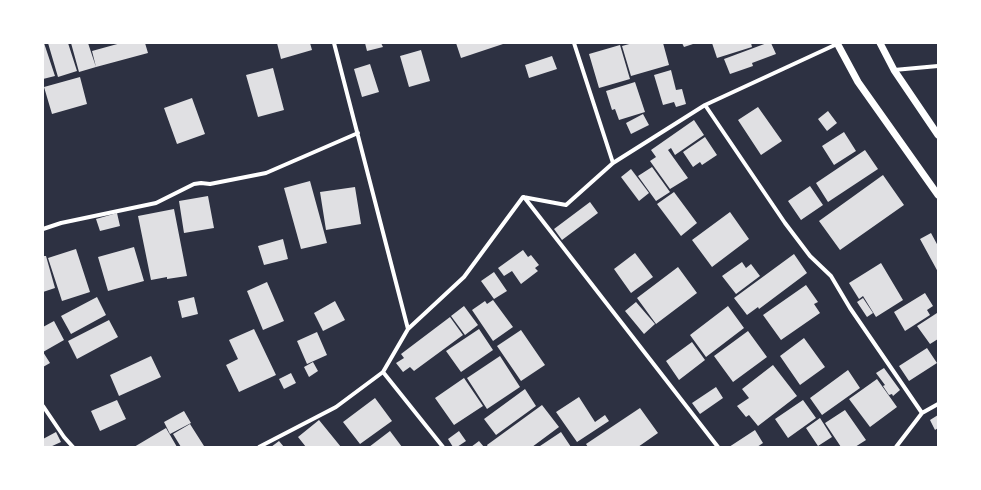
<!DOCTYPE html>
<html>
<head>
<meta charset="utf-8">
<style>
  body { margin:0 }
  #map { position:relative; width:981px; height:490px; overflow:hidden; background:#2d3142; font-family:Signika,sans-serif }
  canvas { display:block }
  .frame { position:absolute; inset:0; border:44px solid #fff; pointer-events:none }
</style>
</head>
<body>
<div id="map">
<canvas width="981" height="490"></canvas>
<div class="frame"></div>
</div>
<script>
const ctx = document.querySelector('canvas').getContext('2d');
ctx.lineJoin = 'round';
function fillPath(path, color) { ctx.fillStyle = color; ctx.fill(path, 'evenodd'); }
function strokePath(path, color, width, dash) { ctx.strokeStyle = color; ctx.lineWidth = width; ctx.lineCap = dash ? 'butt' : 'round'; ctx.setLineDash(dash || []); ctx.stroke(path); }
fillPath(new Path2D(`
  M43,43H44L55,76L43,79Z
  M48,43H68L77,71L58,77Z
  M71,43H88L96,67L79,72Z
  M121,43H145L148,53L96,67L92,51Z
  M277,43H310L312,50L281,59Z
  M365,43H381L383,47L367,51Z
  M456,43H506L461,58Z
  M633,43H663L669,65L631,76L622,46Z
  M682,43H696L684,47Z
  M712,43H751L752,47L717,58Z
  M767,43H771L776,54L752,63L753,66L730,74L724,59Z
  M620,45L630,79L599,88L589,54Z
  M421,50L430,81L409,87L400,56Z
  M552,56L557,69L529,78L525,65Z
  M370,64L379,92L362,97L354,69Z
  M273,68L284,110L258,117L246,75Z
  M671,70L676,90L682,89L686,104L676,107L674,102L663,105L654,75Z
  M80,77L87,104L52,114L44,87Z
  M635,82L645,112L619,120L615,109L612,110L606,91Z
  M192,98L205,134L177,144L164,108Z
  M758,107L782,141L761,155L738,120Z
  M828,111L837,123L827,131L818,119Z
  M643,114L649,125L631,134L626,123Z
  M694,120L704,135L675,155L671,148L668,150L688,178L670,189L650,161L656,157L651,150Z
  M844,132L856,151L834,165L822,146Z
  M705,137L717,155L702,165L700,162L693,167L683,152Z
  M865,150L878,169L828,202L816,183Z
  M652,167L670,192L656,201L638,176Z
  M631,169L649,193L639,201L621,177Z
  M883,175L904,205L840,250L819,221Z
  M310,181L327,243L301,249L284,188Z
  M810,186L823,205L801,220L788,201Z
  M355,187L361,224L326,230L320,192Z
  M674,192L697,223L681,236L657,204Z
  M208,196L214,228L184,233L179,201Z
  M590,202L598,213L562,240L554,229Z
  M174,209L187,276L167,279V277L151,280L138,216Z
  M730,212L749,239L712,267L692,240Z
  M117,213L120,226L100,231L96,219Z
  M931,233L938,246V272L920,239Z
  M283,239L288,259L264,265L258,246Z
  M134,247L144,281L108,291L98,257Z
  M76,249L90,292L62,301L48,258Z
  M523,250L528,257L531,255L539,265L535,268L538,271L521,284L512,271L504,276L498,268Z
  M635,253L653,277L631,293L614,269Z
  M794,254L807,273L759,309L758,307L747,315L734,298Z
  M43,256H46L55,288L43,292Z
  M742,262L746,268L751,264L760,276L736,294L722,276Z
  M881,263L903,300L876,317L863,296L859,299L849,283Z
  M678,267L697,293L656,324L637,298Z
  M494,272L507,291L494,299L481,281Z
  M267,282L284,321L263,330L247,291Z
  M806,285L818,302L814,304L820,313L781,340L763,315Z
  M925,293L933,306L927,310L930,315L905,331L894,312Z
  M97,297L106,315L71,334L61,316Z
  M194,297L198,314L182,318L178,301Z
  M863,298L873,313L867,317L857,302Z
  M493,300L513,327L493,341L472,310L485,301L487,304Z
  M335,301L345,320L323,331L314,313Z
  M636,302L655,324L644,334L625,311Z
  M464,306L478,325L465,335L451,316Z
  M728,306L744,328L706,357L690,335Z
  M937,313L938,315V339L930,344L917,326Z
  M450,317L463,335L414,371L410,367L403,372L396,363L404,358L401,354Z
  M109,320L118,337L77,359L68,341Z
  M54,321L64,340L43,352L50,363L43,367V327Z
  M254,329L276,375L239,392L226,365L238,359L229,340Z
  M479,329L493,350L461,372L446,351Z
  M521,330L545,365L521,381L497,346Z
  M748,331L767,357L733,382L714,356Z
  M317,332L327,355L307,364L297,341Z
  M804,338L825,367L800,385L780,356Z
  M692,342L705,360L679,380L666,361Z
  M927,348L937,363L909,381L899,366Z
  M151,356L161,377L119,396L110,375Z
  M500,356L520,387L487,409L467,378Z
  M313,362L318,371L309,377L304,367Z
  M773,365L797,396L758,426L749,415L746,417L737,406L749,398L742,389Z
  M884,368L900,390L893,396L892,394L889,395L883,386L885,385L876,373Z
  M848,370L860,388L822,415L810,398Z
  M291,373L296,383L284,389L279,379Z
  M464,378L483,406L454,425L435,398Z
  M877,379L897,407L870,427L849,399Z
  M716,387L723,398L700,414L692,403Z
  M525,389L536,406L496,435L484,419Z
  M579,397L595,422L605,415L609,421L577,442L556,412Z
  M375,398L392,421L360,444L343,422Z
  M117,400L126,419L100,431L91,411Z
  M803,400L816,418L788,438L775,419Z
  M542,405L559,427L532,447H488L487,445Z
  M640,408L658,433L638,447H588L586,444Z
  M845,410L866,440L855,447H841L825,423Z
  M184,411L191,423L170,434L164,422Z
  M938,415V428L935,430L930,420Z
  M820,418L832,437L818,446L806,428Z
  M319,420L341,447H306L298,437Z
  M190,424L204,446L202,447H181L173,434Z
  M166,428L177,447H134Z
  M755,430L763,443L757,447H729Z
  M390,431L402,447H369Z
  M459,431L466,441L457,447H453L448,439Z
  M56,432L61,442L50,447H43V439Z
  M561,432L571,447H541L540,446Z
  M279,441L284,447H271Z
  M479,441L484,447H471Z`), '#e0e0e3');
strokePath(new Path2D(`
  M334,43L408,329
  M574,43L613,163
  M894,70L938,66
  M705,105L785,223L810,256L831,276L850,308L922,413
  M524,197L718,447
  M43,229L61,223L156,203L194,184L201,183L210,184L266,173L358,133
  M383,372L443,447
  M43,406L64,437L73,447
  M259,447L336,407L383,372L408,329L464,277L523,197L566,205L613,163L705,105L837,44
  M896,447L922,413L938,404`), '#fff', 4);
strokePath(new Path2D(`
  M837,43L858,82L938,195
  M880,43L894,70L938,135`), '#fff', 7);
</script>
</body>
</html>
